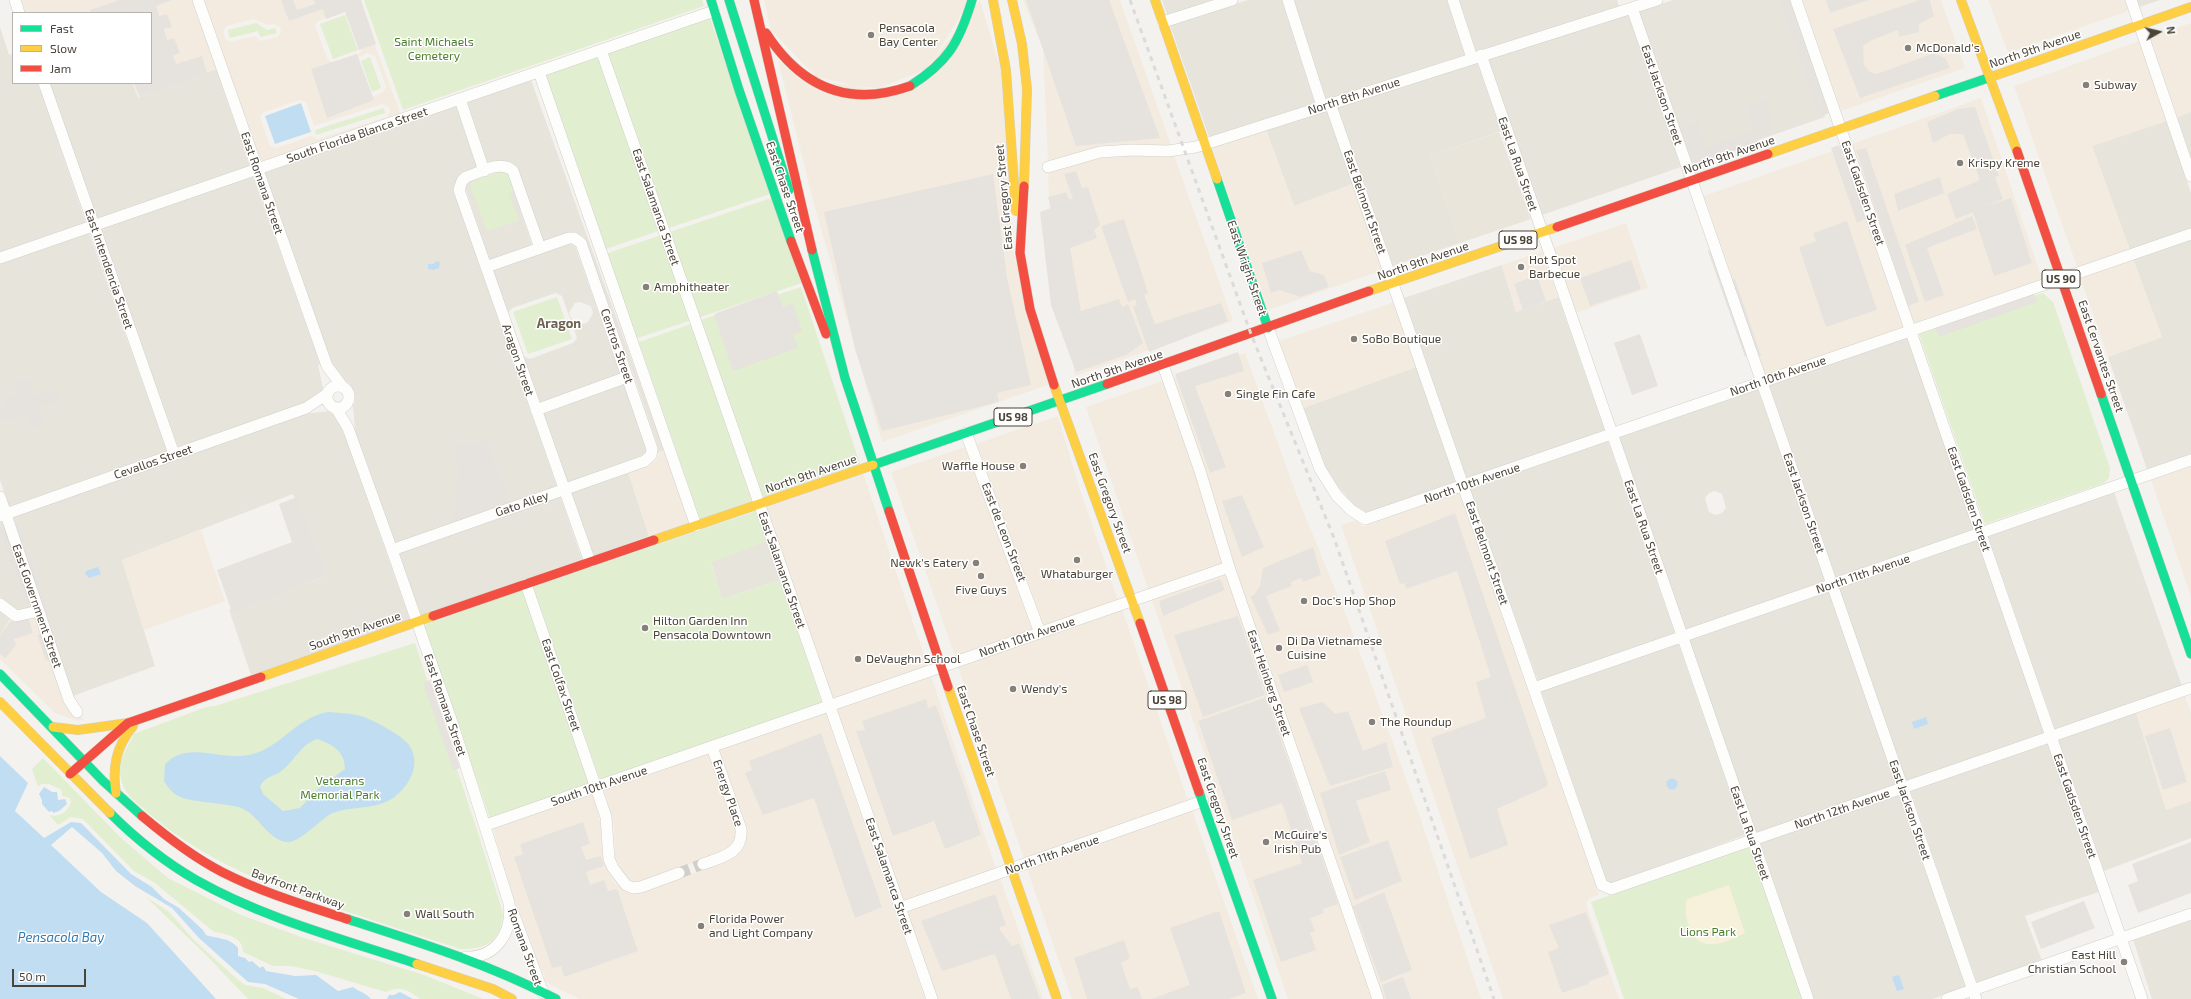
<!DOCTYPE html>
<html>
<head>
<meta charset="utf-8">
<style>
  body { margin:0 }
  #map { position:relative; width:2191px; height:999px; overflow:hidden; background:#f4f2ee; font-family:"Exo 2",sans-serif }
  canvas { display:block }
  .legend { position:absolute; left:12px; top:12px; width:140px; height:72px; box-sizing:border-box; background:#fff; border:1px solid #b7b4b0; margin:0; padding:5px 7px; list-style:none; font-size:12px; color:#4b4439 }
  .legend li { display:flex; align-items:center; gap:8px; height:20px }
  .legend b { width:20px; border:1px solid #b7b4b0 }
  .north { position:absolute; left:2139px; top:12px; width:40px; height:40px; -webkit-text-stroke:3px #fff; paint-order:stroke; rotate:82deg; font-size:11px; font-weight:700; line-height:16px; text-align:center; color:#4b4439 }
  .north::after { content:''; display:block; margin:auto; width:14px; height:18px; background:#4b4439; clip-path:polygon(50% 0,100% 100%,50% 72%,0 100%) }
  .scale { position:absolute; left:12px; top:969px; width:74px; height:18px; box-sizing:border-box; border:2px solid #4b4439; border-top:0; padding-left:5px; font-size:12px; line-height:14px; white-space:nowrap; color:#4b4439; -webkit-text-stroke:3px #fff; paint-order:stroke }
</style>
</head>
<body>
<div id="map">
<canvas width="2191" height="999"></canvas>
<ul class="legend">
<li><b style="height:5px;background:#16e098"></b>Fast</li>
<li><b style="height:5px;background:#ffcf43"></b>Slow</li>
<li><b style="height:5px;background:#f24e42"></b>Jam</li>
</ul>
<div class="north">N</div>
<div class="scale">50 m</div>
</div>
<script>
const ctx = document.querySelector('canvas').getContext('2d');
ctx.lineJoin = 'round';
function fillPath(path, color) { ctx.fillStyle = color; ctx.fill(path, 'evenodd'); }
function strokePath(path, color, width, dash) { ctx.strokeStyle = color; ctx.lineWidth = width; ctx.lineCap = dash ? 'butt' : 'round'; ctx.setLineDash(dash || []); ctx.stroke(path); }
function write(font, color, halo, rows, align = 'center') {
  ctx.font = font + ' "Exo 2",sans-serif'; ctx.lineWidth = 3; ctx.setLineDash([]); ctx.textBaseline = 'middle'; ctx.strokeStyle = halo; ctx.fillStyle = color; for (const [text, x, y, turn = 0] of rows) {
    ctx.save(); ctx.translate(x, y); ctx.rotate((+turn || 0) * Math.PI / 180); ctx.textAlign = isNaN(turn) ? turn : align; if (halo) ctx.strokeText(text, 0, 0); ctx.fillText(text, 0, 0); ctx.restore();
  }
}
fillPath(new Path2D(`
  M1162,0H1215L1167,15Z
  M1248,0H1282L1315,103L1209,137L1170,25Z
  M1294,0H1447L1465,55L1326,100Z
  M1459,0H1617L1619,7L1476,52Z
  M1673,0H1783L1825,117L1692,163L1639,11Z
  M2137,0H2160L2139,7Z
  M1628,14L1681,167L1542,215L1488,58Z
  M0,27L9,55L13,54V83H38L86,223L0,253Z
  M1477,62L1501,131L1430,156L1460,243L1393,266L1337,106Z
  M216,69L250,167L97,220L50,83H132L138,97Z
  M531,80L664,450L657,453L658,447L635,379L584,237L576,232L543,241L518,168L510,162L503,161L488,164L467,102Z
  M456,106L477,168L464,173L458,178L454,185V192L557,487L395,543L355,430L353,405L355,403L354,393L349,383L346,382L330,360L264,173Z
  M1327,110L1353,184L1294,206L1266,130Z
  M2191,112V158L2177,117Z
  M2166,121L2191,193V229L2130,250L2092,146Z
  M502,171L508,174L532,245L490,261L465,187L469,182Z
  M253,176L320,364L318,365L323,388L321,391L301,405L178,447L100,229Z
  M89,233L167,451L9,507L0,480V263Z
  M2191,239V454L2147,469L2108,357L2162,337L2133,259Z
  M569,243L575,246L620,374L540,403L493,270ZM556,293L562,296L577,338L573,343L530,359L523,356L508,313L512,308ZM580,302L591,306L593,313L588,322L583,324L572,320L569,313L575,303Z
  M1502,265L1516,312L1558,297L1605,431L1467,480L1404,298Z
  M1907,336L1974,530L1836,578L1769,385Z
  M1416,367L1456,483L1367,514L1355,506L1333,481L1325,467L1303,408Z
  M624,384L646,449V454L568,483L543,413Z
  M1758,389L1825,582L1686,630L1619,437ZM1715,491L1722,494L1726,508L1722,513L1716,515L1709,512L1705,498L1709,493Z
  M329,411L332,413L343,430L342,433H344L410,620L251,675L229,610L322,578L293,494L122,560L155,666L73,696L13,516L304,414Z
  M1608,441L1675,634L1538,681L1470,489Z
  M628,472L649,536L593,556L571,492Z
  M2114,492L2182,686L2055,729L1988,536Z
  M560,496L582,559L421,616L399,553Z
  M2,520L32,608L17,611L0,597V521Z
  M1977,540L2044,733L1906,781L1839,588Z
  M766,541L780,580L722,599L711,562Z
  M1829,592L1896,785L1756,833L1689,640Z
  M0,611L10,619L0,635Z
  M1678,643L1745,835L1611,884L1607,882L1541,690Z
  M2136,712L2166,810L2191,801V838L2104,871L2058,739Z
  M2047,742L2099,892L2025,916L2042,961L1977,983L1910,790Z
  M1899,794L1966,987L1932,999H1814L1760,842Z
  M2191,920V999H2152L2133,939Z`), '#e7e4dc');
fillPath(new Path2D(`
  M21,0H192L216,69L138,98L132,83H151V13H25Z
  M204,0H358L401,115L261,163ZM343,11L350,13L363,48L360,53L334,63L328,60L315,26L318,21ZM254,19L268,25L274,24L280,27L281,31L278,37L261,41L255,36L231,42L225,39L223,31L227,26ZM368,53L375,56L386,87L383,92L374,96L367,93L356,62L359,57ZM299,100L306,102L314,126L382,104L389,107L390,112L387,117L318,139L312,136L276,148L270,146L260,117L264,112Z
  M764,0H966L965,8L928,69L874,90L816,77L771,30Z
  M980,0L1001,71L1014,254L1048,385L882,442L814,204L778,60L799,79L908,92Z
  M1023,0H1120L1171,145H1122L1099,147L1048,162L1043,49Z
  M1802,0H1941L1965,68L1841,111Z
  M1988,0H2125L2128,11L2008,53Z
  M2191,23V112L2177,117L2149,37Z
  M2139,41L2166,121L2092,146L2130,250L2077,267L2014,86Z
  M1981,98L2042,279L1914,323L1852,144Z
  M1266,130L1294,206L1353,184L1383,270L1268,310L1212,147Z
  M1841,148L1903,327L1766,376L1704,196Z
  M1122,155H1174L1233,321L1075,376L1050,223L1048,172L1100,157Z
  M1626,223L1648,288L1576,313L1553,248Z
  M1542,251L1558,297L1516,312L1502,265Z
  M2133,259L2162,337L2108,357L2080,277Z
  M1394,302L1416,367L1303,408L1279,341Z
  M1245,353L1299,501L1349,623L1419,814L1481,999H1288L1086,407Z
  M1058,416L1080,490L1118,600L1043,626L976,444Z
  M965,447L1033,630L955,657L891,472Z
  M664,450L689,523L649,536L628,472L656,461L659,454L657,453Z
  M2191,466V597L2151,480Z
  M863,473L928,667L833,699L766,507Z
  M1459,493L1599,895L1589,898L1586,904L1619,999H1503L1341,525L1356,520L1362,526H1366L1369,524Z
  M201,530L225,601L144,630L122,560Z
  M1122,609L1188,801L1024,859L958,667Z
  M35,617L64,702L75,719L81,716L83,720L78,721L55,713L0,659V635L10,619L17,621Z
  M931,676L996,869L904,902L836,709Z
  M2185,696L2191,713V801L2166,810L2136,712Z
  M825,712L925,999H579L544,981L545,974L542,973L507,880L493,828L593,794L602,829L608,871L614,882L623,890L630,893L681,878L730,860L740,853L745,845L747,827L719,750Z
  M708,754L736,830L735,841L725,851L640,883L629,881L624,875L615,858L614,827L604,790Z
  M1192,810L1258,999H1072L1027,869Z
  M1000,878L1043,999H938L907,911Z`), '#f3ebdf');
fillPath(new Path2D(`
  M1499,132L1531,219L1460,243L1430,156Z`), '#eae5da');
fillPath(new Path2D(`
  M364,0H702L704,6L403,110Z
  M345,15L358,50L333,59L320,24Z
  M710,18L770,194L669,228L608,53Z
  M256,23L267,30L275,28L277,33L260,37L258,31L230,38L228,30Z
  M598,56L658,231L606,249L546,75Z
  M370,57L381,88L372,92L361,61Z
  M384,108L385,113L316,135L315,130Z
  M501,171L508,174L514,191L509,194L519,220L487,231L470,186L472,182Z
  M777,196L805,282L632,340L602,255Z
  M801,287L860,464L763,497L701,320Z
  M2043,293L2053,302L2110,468L2109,478L2104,483L1985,524L1919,334Z
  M557,297L572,339L528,354L513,312Z
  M691,324L752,501L700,519L639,342Z
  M756,511L766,541L711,563L722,599L780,580L822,703L600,780L533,587Z
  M522,590L589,784L490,819L424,625Z
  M415,643L478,833L503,913C501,941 487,950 460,949C421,936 381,923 342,910C274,887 207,863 151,815C141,806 128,798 123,785C115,763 125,753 134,734L206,707L215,706Z
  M43,758L121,838L168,878L241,915L307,939L424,975L483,999H420C409,990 400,985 386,992L315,971L291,966H273L243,952C244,938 225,933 214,932L155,883L134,871L83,819L71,817L58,825L49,815C59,818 68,812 71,802L70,798L62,796V790L49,784H41L38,787L32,769Z
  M1748,847L1752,852L1803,999H1624L1591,902Z
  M146,897L168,911L195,941L237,979L245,985L263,988L286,999H248L205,954Z`), '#e1eecf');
fillPath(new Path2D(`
  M1729,885L1745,933C1724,944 1697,955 1688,924C1686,915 1684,908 1687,899Z`), '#f7f0da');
fillPath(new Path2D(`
  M119,0H172L156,6L159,16L167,14L172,27L164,29L167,40L174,38L180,53L173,56L176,64L202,56L207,73L140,97L134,83H151V13H91L90,10Z
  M281,0H293L297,10L315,4L314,0H361L376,44L359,50L345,12L326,19L323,9L289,21Z
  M1026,0H1109L1160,138L1076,146Z
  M1780,0H1790L1829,113L1820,117Z
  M1826,0H1869L1830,13Z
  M1920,0H1930L1934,16L1919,24V32L1899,37L1898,30L1872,40L1863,46L1864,65L1870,72L1877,74L1934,53L1945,58L1950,68L1860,98L1833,29Z
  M357,54L374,100L327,118L311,69Z
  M1765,99L1774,131L1758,137L1747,107Z
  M1975,107L1999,176L1995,177L2003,199L1986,206L2011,198L2032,263L1994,276L1973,212L1956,219L1947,194L1980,180L1963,134H1950L1933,143L1927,122L1958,109Z
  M1697,122L1706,148L1754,130L1758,142L1695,165L1681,128Z
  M1839,145L1866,219L1857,223L1831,148Z
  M1866,148L1919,302L1908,306L1856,150Z
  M1076,171L1082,188L1088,187L1100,225L1094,230L1097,238L1070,248L1081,311L1119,299L1122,307L1128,304L1143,343L1126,355L1076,372L1051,305L1040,212L1051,208L1048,197L1066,192L1069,199H1073L1064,174Z
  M993,174L1007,278L1031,385L997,393L999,402L882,431L855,349L824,212Z
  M1940,177L1944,193L1898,211L1894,194Z
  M1972,216L1977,229L1927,248L1944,295L1925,302L1905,245Z
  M1124,219L1148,293L1144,295L1155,324L1221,303L1228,321L1149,352L1133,307L1137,305L1135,299L1128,302L1101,226Z
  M1847,221L1877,310L1826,327L1799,247L1816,241L1813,233Z
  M1301,250L1310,271L1324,275L1329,287L1300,297L1279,290L1271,293L1262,263Z
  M1711,250L1748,356L1745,357L1708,251Z
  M1631,260L1641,289L1590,306L1580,278Z
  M1537,275L1546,301L1523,310L1514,284Z
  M1735,279L1761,356H1758L1732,280Z
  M777,291L783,307L793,303L802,331L793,335L798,348L733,371L714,314Z
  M2034,293L2037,302L1939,337L1934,327Z
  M1640,334L1658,386L1632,395L1614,343Z
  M1238,352L1244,371L1195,386L1226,467L1210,473L1175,374Z
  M29,377L35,396L55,389L60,400L38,408L44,424L30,429L25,414L9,423L5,417L0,419V410L4,408L2,399L19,394L14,382Z
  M487,441L513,511L451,527L454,515L458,473L455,446Z
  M1242,495L1264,547L1242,557L1222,501Z
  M297,497L326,576L232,612L217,570L292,542L279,504Z
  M1455,513L1548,784L1546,787L1497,809L1508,845L1470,859L1431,738L1486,718L1476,682L1491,677L1457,571L1406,589L1404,583L1400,584L1385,541Z
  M18,522L24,542L21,543L14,524Z
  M5,528L30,602L26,603L0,531Z
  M1313,547L1321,575L1303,582L1301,578L1291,582L1292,586L1266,596L1280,631L1268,635L1250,596L1254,595L1260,586L1263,568Z
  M29,552L49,613L45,612L25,555Z
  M1220,579L1225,590L1163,616L1159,601Z
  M1238,616L1265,695L1203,717L1174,635Z
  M28,617L33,633L14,639L16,645L5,658L0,654V635L11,621Z
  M41,634L49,659L46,661L37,635Z
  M1307,665L1313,682L1284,692L1278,675Z
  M430,680L460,768L453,770L423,683Z
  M1266,697L1338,904L1323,909L1324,913L1310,918L1315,931L1310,933L1316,950L1281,962L1253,880L1302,863L1282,803L1232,820L1198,721Z
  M926,699L928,708L936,705L981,835L945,849L934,821L893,836L856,731L865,730L862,721Z
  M1323,702L1335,714L1348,711L1363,751L1386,742L1393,767L1330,786L1299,708Z
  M2170,728L2187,782L2163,790L2145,736Z
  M821,733L882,907L855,918L814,798L763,815L745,773L752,770L749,761Z
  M1385,771L1391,790L1356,801L1370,842L1339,855L1320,793Z
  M583,822L590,844L581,847L586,860L601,856L604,866L586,872L590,885L604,880L608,891L617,889L638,951L564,977L561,966L552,968L514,857L523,854L520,844Z
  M1388,840L1402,881L1355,900L1340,857Z
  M2191,842V893L2138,913L2128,885L2138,881L2132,864Z
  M1384,892L1412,970L1381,982L1353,906Z
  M995,894L1006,925L1000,927V930L1012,946L1019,943L1040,999H1011L995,954L942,971L921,921Z
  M2084,901L2095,928L2041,949L2031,922Z
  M1219,911L1246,993L1229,999H1151L1190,985L1170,928Z
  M1586,912L1609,974L1588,982L1589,984L1562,993L1548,952L1559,948L1549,925Z
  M1124,940L1130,958L1121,963L1130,989L1138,987L1142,999H1087L1074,958Z
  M1403,977L1411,999H1386L1382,985Z`), '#e6e3df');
fillPath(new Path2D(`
  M301,103L311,132L275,144L265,116Z
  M437,261L440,262L439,268L433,270L428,269V264H433Z
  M98,567L101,574L89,578L85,574L86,571Z
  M328,712C340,713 353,713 364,717C376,722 400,734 408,744C423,763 409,787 393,798C375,811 346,805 329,815C318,822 298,844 286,842C265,838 258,812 238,807C223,803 190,802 178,796C172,793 167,786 164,781L165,764C188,740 220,761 249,755C282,748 293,719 328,712ZM317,739C333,744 345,752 345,769L319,788L300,808L283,811L263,794L260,786C266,776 272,777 280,772C294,762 301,744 317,739Z
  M1926,717L1928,724L1914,729L1912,722Z
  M0,756L28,783L15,811L44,838L71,822L81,823L131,874L152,887L164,899L179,908L203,930L206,935C218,939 229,937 238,948V956L245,958L249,962L252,961L260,968L263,966L266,971L295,976L316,975L338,991L353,987C359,992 365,992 371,999H299L265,984L248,982L199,938L172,908L135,886L116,871L102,853L72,827L51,845L101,892L147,923L216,999H0Z
  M1666.5 784a5.5 5.5 0 1 1 11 0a5.5 5.5 0 1 1-11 0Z
  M44,787L52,792H57L58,800L65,799L67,804L59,811L53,813L52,811L49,812L42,804V800L39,794Z
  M1899,975L1904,989L1897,991L1892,977Z
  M400,992L413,999H387L389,995H394Z`), '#c0ddf1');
strokePath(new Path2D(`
  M679,873L703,864`), '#d2cfca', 11, [11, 5.5]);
const street = new Path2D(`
  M15,0L19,13
  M198,0L327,366L342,386
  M1288,0L1322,106
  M1453,0L1472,58
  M1796,0L2142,999
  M2131,0L2191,176
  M1632,8L1976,999
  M1163,22L1232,0
  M601,50L932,999
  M1481,55L1808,999
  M539,72L696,526
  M44,83L174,454
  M460,99L484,171
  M1330,103L1602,885L1611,889L2191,688
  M1048,167L1100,152L1132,150L1168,151L1196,147L1657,0
  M540,248L513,171C501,159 479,173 466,177L462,181L459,190L590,562
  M0,258L714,11
  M1268,328L1320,469L1337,496L1351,510L1365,519L2191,234
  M1163,365L1200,471L1229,567L1378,999
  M327 397a11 11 0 1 1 22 0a11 11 0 1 1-22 0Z
  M336,408L348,428L392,550L453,725L509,903C513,931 497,958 466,957
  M536,410L627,377
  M966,433L1040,633
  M0,497L69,700L77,712
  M0,516L306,408L327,394
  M392,550L645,461L651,455L652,449L581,243L574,238H569L486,267
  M526,584L606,817L609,859L613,868L626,885L633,888L641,887L679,873
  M0,604L16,616L39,611
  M1534,688L2191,460
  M486,825L1229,567
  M703,864C723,857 743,853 741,829L712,747
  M900,908L1203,801
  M512,910L543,993
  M1947,999L2191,914`);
const fast = new Path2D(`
  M711,0L739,90L791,241
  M729,0L789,190
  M910,86C948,62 959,43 972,0
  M1935,96L1991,77
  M1217,179L1268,328
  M812,250L845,378L889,511
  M2101,394L2191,654
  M873,465L1107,384
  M0,674L103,781L142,816
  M1199,792L1272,999
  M110,813C135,838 165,862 196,880C265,919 343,939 417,964
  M347,919C418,942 489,964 556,999`);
const slow = new Path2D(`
  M993,0L1006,70L1016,211
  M1012,0L1022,44L1027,89L1024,186
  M1155,0L1217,179
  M1961,0L2017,151
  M1991,77L2191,7
  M1768,154L1935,96
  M1369,291L1557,227
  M1054,385L1140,623
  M654,540L873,465
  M261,677L433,616
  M948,687L1057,999
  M0,702L110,813
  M53,727L78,730L128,723
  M116,793C112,767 116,747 133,726
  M417,964L493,989L512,999`);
const jam = new Path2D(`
  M754,0L812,250
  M766,33C801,87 848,108 910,86
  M2017,151L2101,394
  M1024,186L1020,253L1030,309L1054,385
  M1557,227L1768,154
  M791,241L826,334
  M1107,384L1369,291
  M889,511L948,687
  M433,616L654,540
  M1140,623L1199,792
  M70,774L128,723L261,677
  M142,816C167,837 193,857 222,872C261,892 304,905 347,919`);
strokePath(street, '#d2d0cb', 12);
strokePath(fast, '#d3cfc5', 10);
strokePath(slow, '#d3cfc5', 10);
strokePath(jam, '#d3cfc5', 10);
strokePath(street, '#fdfdfc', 11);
strokePath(fast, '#16e098', 9);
strokePath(slow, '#ffcf43', 9);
strokePath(jam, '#f24e42', 9);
strokePath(new Path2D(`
  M1130,0L1251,334L1334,538L1494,999`), '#dbdbda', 3, [5, 5]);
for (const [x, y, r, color] of [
  [871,35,4,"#868178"],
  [1908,48,4,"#868178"],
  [2086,85,4,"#868178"],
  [1960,163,4,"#868178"],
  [1521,267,4,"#868178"],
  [646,287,4,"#868178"],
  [1354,339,4,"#868178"],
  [1228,394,4,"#868178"],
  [1023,466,4,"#868178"],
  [1077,560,4,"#868178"],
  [976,563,4,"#868178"],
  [981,576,4,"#868178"],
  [1304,601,4,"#868178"],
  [645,628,4,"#868178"],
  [1279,648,4,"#868178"],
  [858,659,4,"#868178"],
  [1013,689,4,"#868178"],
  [1372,722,4,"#868178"],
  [1266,842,4,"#868178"],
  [407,914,4,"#868178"],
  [701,926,4,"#868178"],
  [2124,962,4,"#868178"]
]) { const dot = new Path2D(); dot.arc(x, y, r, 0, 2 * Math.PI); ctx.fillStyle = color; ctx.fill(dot); strokePath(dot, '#fff', 1.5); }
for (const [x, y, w] of [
  [1518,240,38],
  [2061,279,38],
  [1013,417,38],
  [1167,700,38]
]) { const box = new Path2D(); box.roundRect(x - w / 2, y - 9, w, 18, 3); ctx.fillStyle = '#fff'; ctx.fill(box); strokePath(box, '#4b4439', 1); }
write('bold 11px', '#4b4439', null, [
  ["US 98",1518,240],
  ["US 90",2061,279],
  ["US 98",1013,417],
  ["US 98",1167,700]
]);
write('12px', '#4b4439', '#fff', [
  ["Pensacola",879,28],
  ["Bay Center",879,42],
  ["McDonald's",1916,48],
  ["Subway",2094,85],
  ["Krispy Kreme",1968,163],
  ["Hot Spot",1529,260],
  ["Barbecue",1529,274],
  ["Amphitheater",654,287],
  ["SoBo Boutique",1362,339],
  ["Single Fin Cafe",1236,394],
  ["Waffle House",1015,466,"right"],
  ["Newk's Eatery",968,563,"right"],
  ["Whataburger",1077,574,"center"],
  ["Five Guys",981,590,"center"],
  ["Doc's Hop Shop",1312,601],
  ["Hilton Garden Inn",653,621],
  ["Pensacola Downtown",653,635],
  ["Di Da Vietnamese",1287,641],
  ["Cuisine",1287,655],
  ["DeVaughn School",866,659],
  ["Wendy's",1021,689],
  ["The Roundup",1380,722],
  ["McGuire's",1274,835],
  ["Irish Pub",1274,849],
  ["Wall South",415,914],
  ["Florida Power",709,919],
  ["and Light Company",709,933],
  ["East Hill",2116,955,"right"],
  ["Christian School",2116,969,"right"]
], 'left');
write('12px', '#4a7f2a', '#fff', [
  ["Saint Michaels",434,42],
  ["Cemetery",434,56],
  ["Veterans",340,781],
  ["Memorial Park",340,795],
  ["Lions Park",1708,932]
]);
write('12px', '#4b4439', '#fff', [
  ["North 9th Avenue",2035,49,-19],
  ["East Jackson Street",1662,95,71],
  ["North 8th Avenue",1354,96,-18],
  ["South Florida Blanca Street",357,135,-19],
  ["North 9th Avenue",1729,155,-19],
  ["East La Rua Street",1518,164,71],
  ["East Romana Street",262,183,71],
  ["East Chase Street",785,187,71],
  ["East Gadsden Street",1863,193,71],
  ["East Gregory Street",1004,197,-95],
  ["East Belmont Street",1365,202,71],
  ["East Salamanca Street",656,207,71],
  ["North 9th Avenue",1423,261,-19],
  ["East Wright Street",1247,268,71],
  ["East Intendencia Street",109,269,71],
  ["Centros Street",617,346,71],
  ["East Cervantes Street",2101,356,71],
  ["Aragon Street",518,360,71],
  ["North 9th Avenue",1117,369,-19],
  ["North 10th Avenue",1778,376,-19],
  ["Cevallos Street",153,462,-19],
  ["North 9th Avenue",811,474,-19],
  ["North 10th Avenue",1472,483,-19],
  ["East Gadsden Street",1969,499,71],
  ["East Gregory Street",1110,503,70],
  ["East Jackson Street",1804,503,71],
  ["Gato Alley",522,504,-19],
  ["East La Rua Street",1644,527,71],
  ["East de Leon Street",1004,532,69],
  ["East Belmont Street",1487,553,71],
  ["East Salamanca Street",782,570,71],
  ["North 11th Avenue",1863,574,-19],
  ["East Government Street",37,606,71],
  ["South 9th Avenue",355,631,-19],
  ["North 10th Avenue",1027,637,-19],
  ["East Heinberg Street",1269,683,71],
  ["East Colfax Street",561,685,71],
  ["East Romana Street",445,705,71],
  ["East Chase Street",976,731,71],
  ["South 10th Avenue",599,786,-19],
  ["Energy Place",728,793,71],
  ["East Gadsden Street",2075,806,71],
  ["East Gregory Street",1218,808,71],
  ["North 12th Avenue",1842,809,-19],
  ["East Jackson Street",1910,810,71],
  ["East La Rua Street",1750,833,71],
  ["North 11th Avenue",1052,855,-19],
  ["East Salamanca Street",889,876,71],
  ["Bayfront Parkway",298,889,20],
  ["Romana Street",525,947,70]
]);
write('bold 13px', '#6e6250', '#fff', [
  ["Aragon",559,324]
]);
write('italic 13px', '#2e7ab2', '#fff', [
  ["Pensacola Bay",61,938]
]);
</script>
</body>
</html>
